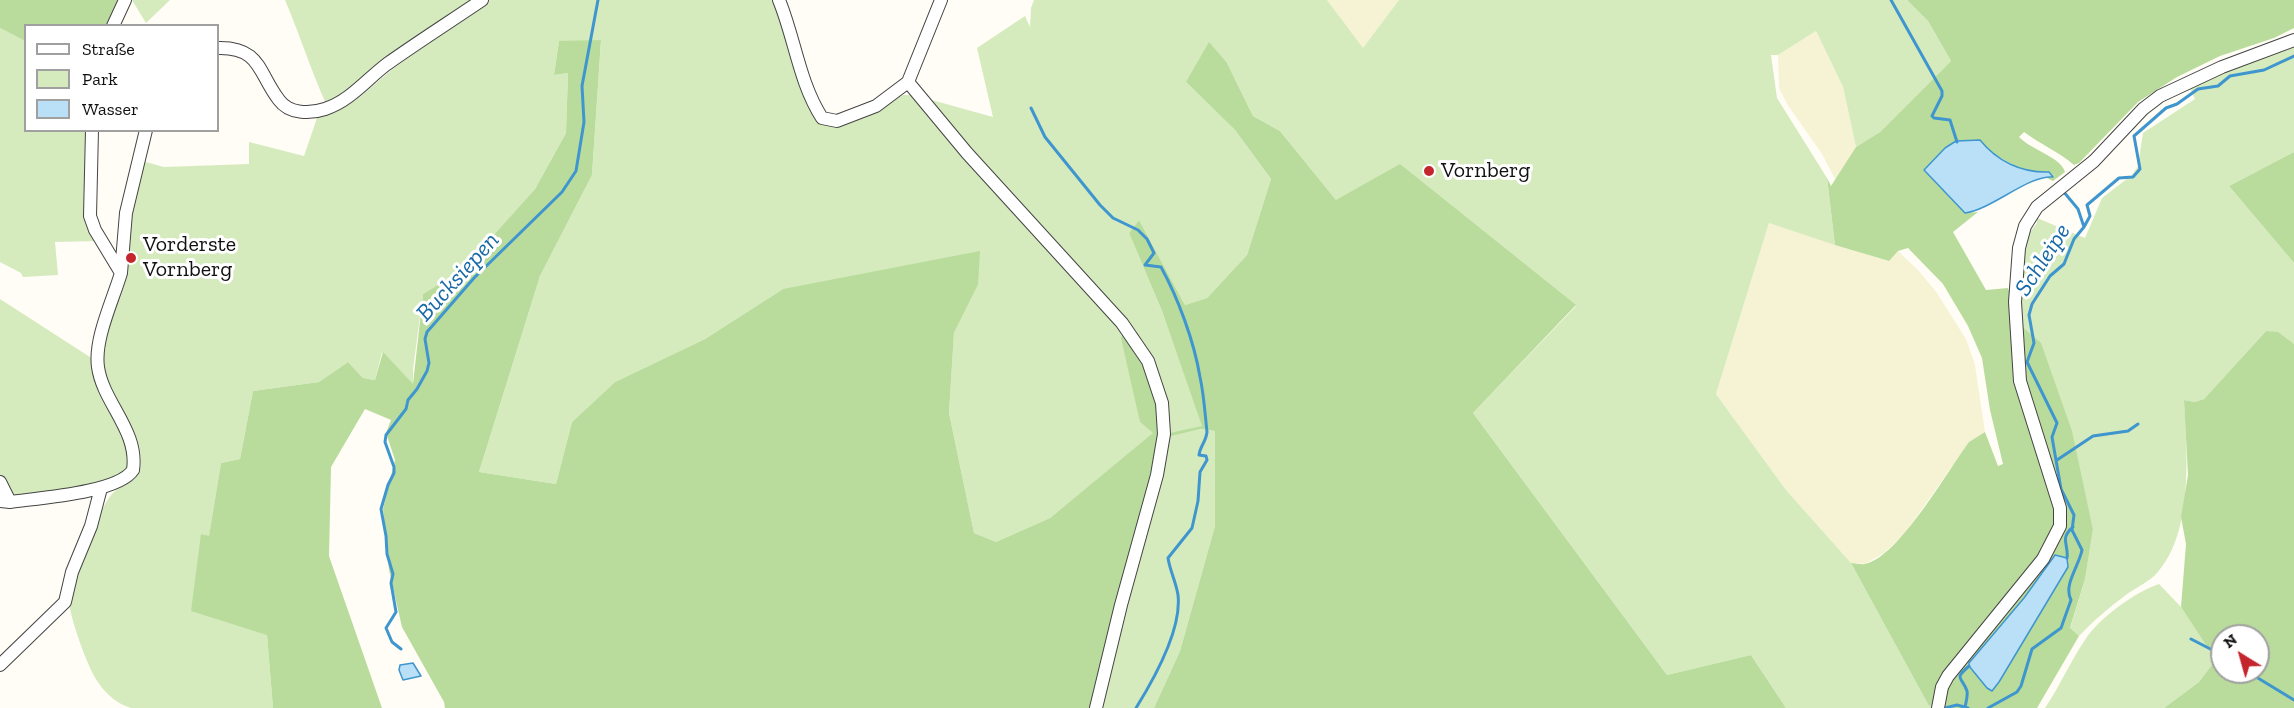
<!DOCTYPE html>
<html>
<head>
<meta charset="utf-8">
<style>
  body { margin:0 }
  #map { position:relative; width:2294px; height:708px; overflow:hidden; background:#fffdf5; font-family:"Zilla Slab",serif }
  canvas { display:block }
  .legend { position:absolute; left:24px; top:24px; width:195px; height:108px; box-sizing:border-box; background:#fff; border:2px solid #a0a0a0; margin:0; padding:8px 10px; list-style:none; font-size:18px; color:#111 }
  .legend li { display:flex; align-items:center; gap:12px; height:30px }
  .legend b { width:30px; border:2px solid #a0a0a0 }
  .north { position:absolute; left:2210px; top:624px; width:60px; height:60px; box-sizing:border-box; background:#fff; border:2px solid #a0a0a0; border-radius:50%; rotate:323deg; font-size:16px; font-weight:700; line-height:24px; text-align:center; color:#111 }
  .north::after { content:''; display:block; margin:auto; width:21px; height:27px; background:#c4262e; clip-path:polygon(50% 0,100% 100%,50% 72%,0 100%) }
</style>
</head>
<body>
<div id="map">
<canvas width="2294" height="708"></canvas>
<ul class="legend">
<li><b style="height:8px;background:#fff"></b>Straße</li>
<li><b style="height:16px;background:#d5ebbd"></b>Park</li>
<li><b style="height:16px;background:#b9e0f7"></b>Wasser</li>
</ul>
<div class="north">N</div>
</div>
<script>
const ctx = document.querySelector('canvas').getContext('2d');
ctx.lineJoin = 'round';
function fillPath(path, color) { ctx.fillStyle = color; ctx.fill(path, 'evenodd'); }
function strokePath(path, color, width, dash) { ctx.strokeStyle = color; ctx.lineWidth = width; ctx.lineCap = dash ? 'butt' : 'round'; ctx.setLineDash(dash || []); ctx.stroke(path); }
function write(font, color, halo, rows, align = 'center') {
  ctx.font = font + ' "Zilla Slab",serif'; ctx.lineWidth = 6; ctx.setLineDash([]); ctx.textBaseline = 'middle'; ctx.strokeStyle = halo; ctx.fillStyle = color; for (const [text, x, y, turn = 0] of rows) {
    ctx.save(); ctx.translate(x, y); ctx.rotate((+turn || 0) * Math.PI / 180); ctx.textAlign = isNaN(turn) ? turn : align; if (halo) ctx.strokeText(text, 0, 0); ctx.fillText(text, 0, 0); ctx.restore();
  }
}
fillPath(new Path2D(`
  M1327,0H1399L1363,49Z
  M1816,31L1843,87L1856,147L1836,181L1822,154L1787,104L1779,88L1778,55Z
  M1769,223L1888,261L1898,251L1919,271L1937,293L1966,339L1975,365L1985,432L1969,442L1906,532L1884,553L1865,564L1851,563L1786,490L1716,394Z`), '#f6f3d4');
fillPath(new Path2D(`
  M132,0H170L146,23Z
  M285,0H474L327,106C311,71 300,35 285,0Z
  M490,0H775C787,40 796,84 816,121L831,126L876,111L903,95H912L1125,329L1140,422L1154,433L1050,518L996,542L974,533L949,413L954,333L978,285L783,289L705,339L615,382L572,422L556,484L479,472L540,276L592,175L601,41H559L554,75L568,73L566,133L535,189L462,270L423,294L413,369V385L382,352L375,380L363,378L348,362L319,382L253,391L240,459L221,463L209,537L202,534L267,635L273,708H131C106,700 94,679 85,656C80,643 67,608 69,595C73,575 100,504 114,492C127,480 141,484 141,460C141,423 102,394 102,359C102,330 122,301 127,273C131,253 128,233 129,214C131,196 138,178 142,161L164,167L249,164V142L304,156L317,118L356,100L395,67Z
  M1034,0H1327L1363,48L1399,0H1907L1928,21L1951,61L1880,132L1856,147L1843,87L1816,31L1778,55H1771L1777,98L1827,178L1835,245L1769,223L1716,394L1786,490L1851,563L1929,706L1935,704V708H1786L1751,655L1667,675L1473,413L1576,306L1336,200L1280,131L1253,116L1227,63L1186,82L1235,130L1271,179L1247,255L1207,298L1185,305L1139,220L1129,233L1162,311L1203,427L1165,434L1151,360L928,99L993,117L977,48L1025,16L1030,27L1031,8Z
  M0,28L25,41L26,130L87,131L97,241L55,242L58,275L23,277L21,273L0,262Z
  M2294,42V152L2229,186L2294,263V344L2278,333L2266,331L2204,399L2195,402L2184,400C2187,452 2194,532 2157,573C2150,581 2137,587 2127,594C2110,607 2094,620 2079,636L2070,629L2085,579L2093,530L2020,325L2021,243L2037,223V218L2085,238L2102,198L2132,175L2138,166L2143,133L2195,99L2188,84Z
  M0,299L93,359L129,448L127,470L106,483L13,499L0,476Z
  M1199,429L1215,431V526L1180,651L1154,708H1102L1126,607L1171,435Z
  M2159,584L2181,607L2217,660L2199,682L2164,708H2045C2060,686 2070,662 2085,640C2099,618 2135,592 2159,584Z`), '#d5ebbd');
fillPath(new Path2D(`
  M0,0H121L109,25L26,26L25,41L0,28Z
  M1907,0H2294V28L2274,38L2220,56L2177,77L2138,102L2079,163L2074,165C2059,152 2040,144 2024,132L2019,137C2031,150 2061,157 2065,172L2053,181L2045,177H2052L2048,172H2034L2019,168L1990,152L1956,141L1945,148L1925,170L1965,213L1978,212L1953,232L1986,290L2008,288L2013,303L2018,383L2058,508V525L2016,591L1935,704L1929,706L1851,563C1855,563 1862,565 1865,564C1899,557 1948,470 1969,442L1985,432L1998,466L2003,464L1990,410L1982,358L1968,326L1943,284L1908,248L1898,251L1889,261L1835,245L1827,178L1831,186L1856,147L1880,132L1951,61L1928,21Z
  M601,40L592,175L540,276L479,472L556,484L572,422L615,382L705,339L783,289L980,251L978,285L954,333L949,413L974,533L996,542L1050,518L1153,433L1140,422L1121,338L1125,329L1147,360L1163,433L1092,708H445L444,702L402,627L389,570L383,509L395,460L386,433L391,420L365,409L331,467L329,556L382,708H273L267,635L191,611L201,534L209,536L221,463L240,459L253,391L319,382L348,362L363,378L375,380L383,352L413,384L423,294L462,270L535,189L566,133L568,73L554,75L559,41Z
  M1209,42L1227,63L1253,116L1280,131L1336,200L1400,164L1576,305L1473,413L1667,675L1751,655L1786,708H1154L1180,651L1215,526V431L1200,429L1171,436L1160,478L1165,434L1202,426L1162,311L1129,233L1139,220L1185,305L1207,298L1247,255L1271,179L1235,130L1186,82Z
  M2294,152V263L2229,186Z
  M2020,325L2041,343L2072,431L2093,530L2085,579L2070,628L2079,636L2037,708H1941L1944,689L2062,526L2022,381Z
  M2266,331L2278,332L2294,344V708H2164L2199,682L2216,660L2181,607L2186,544L2181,517L2188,475L2184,400L2195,402L2204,399ZM2222,636H2258V672H2222Z`), '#b9dc9c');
const water = new Path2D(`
  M1980,140C1997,161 2021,173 2049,172L2053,177C2028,175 1993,209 1965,213L1924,170L1945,148L1956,141Z
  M2055,555L2067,558L2068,567L1999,682L1992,691L1987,688L1969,666V663L2024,598Z
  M413,663L421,676L403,680L399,670L400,665Z`);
fillPath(water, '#b9e0f7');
strokePath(water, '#3f96cf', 1.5);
strokePath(new Path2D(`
  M1891,0L1942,91V96L1932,116L1934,118L1950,120L1957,142
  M1031,108L1045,137L1100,205L1113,218L1138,230L1147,239L1154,253L1145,265L1161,267C1178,298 1194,341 1200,377C1204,395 1205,414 1207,432C1206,442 1200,446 1199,455L1206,456L1207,460L1200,472L1198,501L1192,528L1168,558C1170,571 1176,582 1178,595C1182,630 1154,679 1136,708
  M2063,191L2078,209L2084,227
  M2057,460L2093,436L2128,431L2138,424
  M2067,558C2069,544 2059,539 2073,527
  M2191,639L2222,655
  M401,649L392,642L386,628L396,612L391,583L393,574L387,554L386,536L381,509L388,485L394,473V467L385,442L386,435L406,409L408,400L417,389L427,371L429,363L425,339L427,332L474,278L562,192L576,171L584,122L582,86L598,0
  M2248,672L2294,700
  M1965,707C1966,702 1968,696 1967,691C1962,676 1953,680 1969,666
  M1945,708L1957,705L1968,708
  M1988,708L2017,692L2021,686L2032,649L2061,628L2071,600C2063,585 2079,566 2082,550L2072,530L2074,515L2061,489L2057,466L2052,437L2057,423L2027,362L2034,343L2029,315L2032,304L2050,276L2064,264L2074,239L2084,227L2090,216L2087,205L2119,178L2133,177L2140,169L2134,136L2166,108L2177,104L2198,89L2218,86L2230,76L2264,70L2294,56`), '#3f96cf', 3);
const minor = new Path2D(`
  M779,0C795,39 799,82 822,118L837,121L876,106L908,82L941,0
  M113,26L125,0
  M218,48C261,47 258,73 279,100C289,114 310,114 325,109C350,101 367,79 387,64C418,42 451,21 482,0
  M908,82L967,153L1122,323L1148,361L1162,403L1164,434L1157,475L1121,605L1096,708
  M121,273L126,213L146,130
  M0,482L10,502
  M0,501L10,502C38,498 118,493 133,470C139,431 103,403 98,367C94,339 113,300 121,273L95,230L90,216L92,130
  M0,665L65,602L72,572L91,526L101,488
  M1938,708L1942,687L1948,676L2043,559L2060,526V508L2020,381L2015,302L2019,248L2025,226L2037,207L2094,161L2143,109L2160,96L2222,67L2294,40`);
strokePath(minor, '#444', 14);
strokePath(minor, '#fff', 12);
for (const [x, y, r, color] of [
  [1429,171,6,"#c4262e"],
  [131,258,6,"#c4262e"]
]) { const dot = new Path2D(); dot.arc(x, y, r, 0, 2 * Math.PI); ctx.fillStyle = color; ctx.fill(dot); strokePath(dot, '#fff', 2); }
write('22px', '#111', '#fff', [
  ["Vornberg",1441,171],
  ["Vorderste",143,245],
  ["Vornberg",143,270]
], 'left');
write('italic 24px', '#1768a6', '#fff', [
  ["Schleipe",2043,260,-57],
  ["Bucksiepen",458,277,-48]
]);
</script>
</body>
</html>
